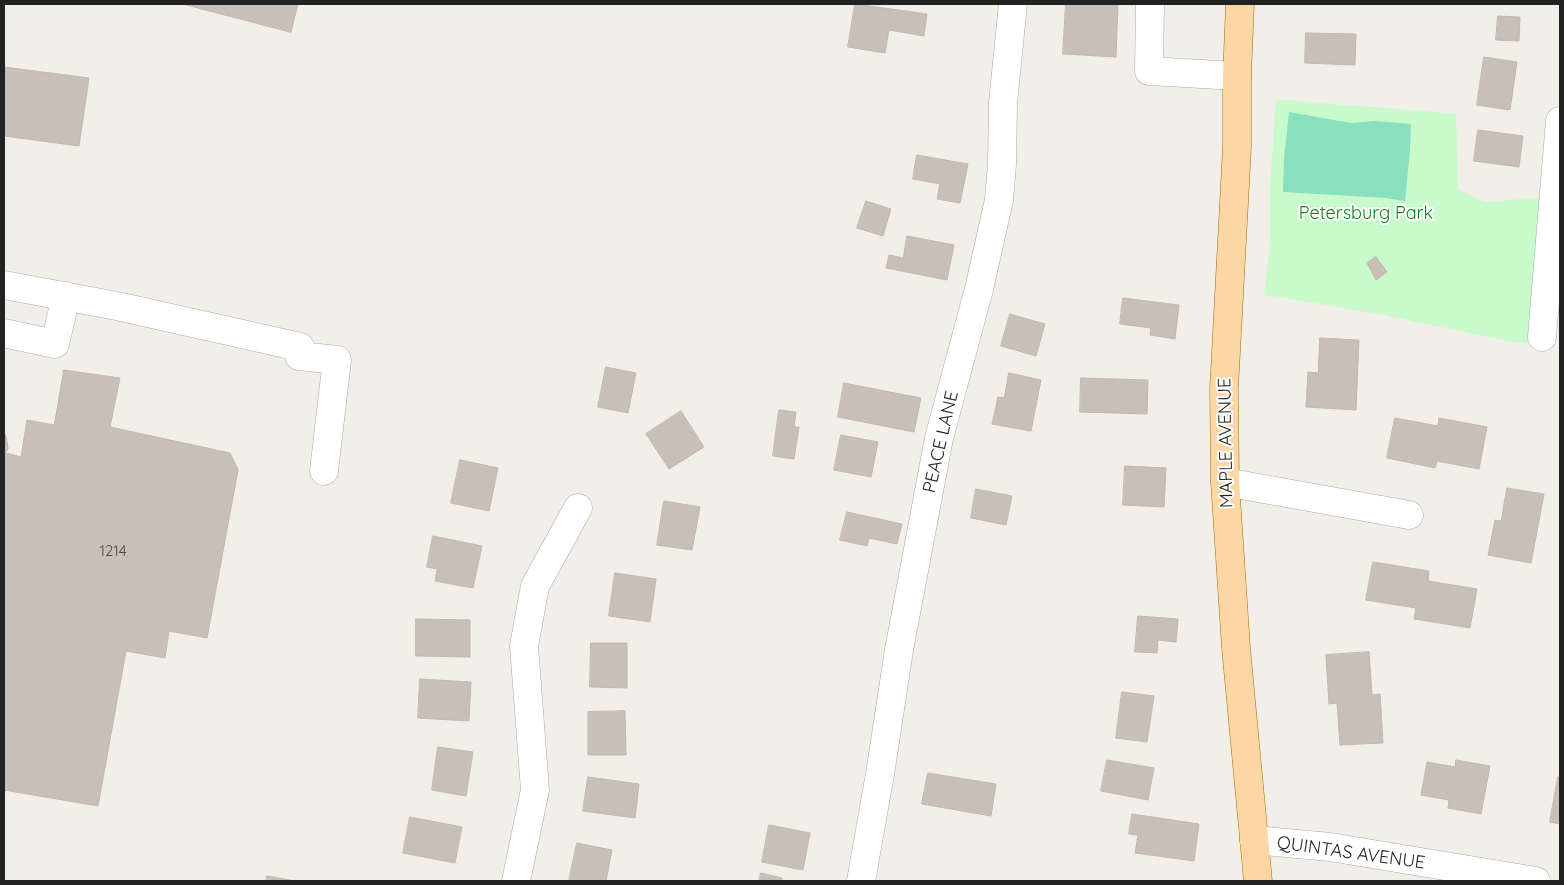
<!DOCTYPE html>
<html>
<head>
<meta charset="utf-8">
<style>
  body { margin:0 }
  #map { position:relative; width:1564px; height:885px; overflow:hidden; background:#f2efe9; font-family:Quicksand,sans-serif }
  canvas { display:block }
  .frame { position:absolute; inset:0; border:5px solid #222; pointer-events:none }
</style>
</head>
<body>
<div id="map">
<canvas width="1564" height="885"></canvas>
<div class="frame"></div>
</div>
<script>
const ctx = document.querySelector('canvas').getContext('2d');
ctx.lineJoin = 'round';
function fillPath(path, color) { ctx.fillStyle = color; ctx.fill(path, 'evenodd'); }
function strokePath(path, color, width, dash) { ctx.strokeStyle = color; ctx.lineWidth = width; ctx.lineCap = dash ? 'butt' : 'round'; ctx.setLineDash(dash || []); ctx.stroke(path); }
function write(font, color, halo, rows, align = 'center') {
  ctx.font = font + ' Quicksand,sans-serif'; ctx.lineWidth = 4; ctx.setLineDash([]); ctx.textBaseline = 'middle'; ctx.strokeStyle = halo; ctx.fillStyle = color; for (const [text, x, y, turn = 0] of rows) {
    ctx.save(); ctx.translate(x, y); ctx.rotate((+turn || 0) * Math.PI / 180); ctx.textAlign = isNaN(turn) ? turn : align; if (halo) ctx.strokeText(text, 0, 0); ctx.fillText(text, 0, 0); ctx.restore();
  }
}
fillPath(new Path2D(`
  M1289,100C1345,106 1400,108 1456,114L1458,189L1484,202L1549,197L1534,344L1508,341L1383,315L1273,296H1264L1270,244V185L1276,101Z`), '#c8facc');
fillPath(new Path2D(`
  M1289,112L1351,123L1375,121L1411,124L1410,150L1405,201L1386,198L1283,192L1284,159Z`), '#88e0be');
const building = new Path2D(`
  M183,4H298L291,32Z
  M855,4L927,14L924,36L889,30L885,53L848,47Z
  M1066,4H1118L1116,57L1063,54Z
  M1498,16L1520,17L1519,41L1496,40Z
  M1306,33L1356,34L1355,65L1305,63Z
  M1484,57L1517,62L1510,110L1477,105Z
  M4,67L89,78L79,146L4,136Z
  M1478,130L1523,136L1519,167L1474,161Z
  M917,155L968,164L960,203L937,199L940,184L913,179Z
  M866,201L891,209L883,236L857,228Z
  M907,236L954,245L947,280L886,268L889,255L903,258Z
  M1376,257L1387,272L1376,280L1367,263Z
  M1123,298L1179,305L1175,339L1150,335L1151,328L1120,324Z
  M1010,314L1045,324L1036,356L1001,346Z
  M1320,338L1359,340L1356,410L1306,407L1308,372L1318,373Z
  M606,367L636,373L628,413L598,407Z
  M64,370L120,378L110,427L230,453L238,470L207,638L169,631L165,658L126,651L98,806L4,790V433L6,436L8,448L6,453L21,457L27,420L54,425Z
  M1009,373L1041,380L1031,431L992,424L998,397L1004,398Z
  M1081,378L1148,380L1147,414L1080,412Z
  M844,383L921,398L914,432L838,417Z
  M779,410L796,412L794,427H799L794,459L773,456Z
  M681,411L704,447L669,469L646,434Z
  M1395,418L1438,426L1439,418L1487,427L1479,469L1437,461L1435,468L1387,458Z
  M841,435L878,442L871,477L834,470Z
  M460,460L498,468L489,511L451,503Z
  M1125,466L1166,468L1164,507L1123,505Z
  M1507,488L1544,494L1531,563L1488,555L1495,520L1501,521Z
  M976,489L1012,496L1006,525L971,518Z
  M664,501L700,507L692,550L657,545Z
  M847,512L902,524L897,544L869,538L867,546L840,540Z
  M433,536L482,546L473,588L435,581L437,569L427,567Z
  M1373,562L1429,571L1428,581L1477,589L1470,628L1414,619L1416,608L1366,600Z
  M615,573L656,579L650,622L609,616Z
  M1138,616L1178,619L1176,642L1158,640L1157,653L1135,652Z
  M416,619L470,620V657L416,656Z
  M591,643H627V688L590,687Z
  M1369,652L1372,695L1380,694L1383,743L1340,745L1337,703L1329,704L1326,655Z
  M420,679L471,682L469,721L418,718Z
  M1122,692L1154,696L1147,742L1116,738Z
  M625,711L626,755H588V712Z
  M438,747L473,752L466,796L432,790Z
  M1107,760L1154,768L1148,800L1101,791Z
  M1456,760L1490,766L1481,814L1448,808L1449,800L1421,795L1427,762L1455,767Z
  M928,773L996,784L991,816L922,804Z
  M588,777L639,784L635,818L583,811Z
  M1558,777H1560V824L1550,822Z
  M1132,814L1199,824L1194,861L1135,853L1138,835L1129,834Z
  M410,817L462,827L455,863L403,853Z
  M769,825L810,833L803,870L762,862Z
  M577,843L612,850L606,881H569Z
  M761,873L782,878V881H759Z
  M267,876L296,881H266Z`);
fillPath(building, '#c7bfb8');
strokePath(building, '#c4b6ab', 1);
const minor = new Path2D(`
  M1150,4L1149,71L1237,76
  M4,285L117,306L300,347L299,356L337,360L324,471
  M4,333L55,344L66,296
  M1542,337L1560,121
  M1225,482L1409,515
  M1254,840L1330,847L1536,881
  M516,881L535,790L524,646L535,586L578,508
  M861,881L880,774L899,650L939,438L979,289L999,200L1002,164L1003,103L1013,4`);
const major = new Path2D(`
  M1240,4L1237,76V147L1224,389L1225,482L1236,648L1258,881`);
strokePath(minor, '#a9a9a9', 29);
strokePath(major, '#a06b00', 29);
strokePath(minor, '#fff', 28);
strokePath(major, '#fcd6a4', 28);
write('15px', '#4b4948', null, [
  ["1214",113,551]
]);
write('18px', '#0c8416', '#fff', [
  ["Petersburg Park",1366,214]
]);
write('18px', '#222', '#fff', [
  ["PEACE LANE",941,442,-77],
  ["MAPLE AVENUE",1226,443,-91],
  ["QUINTAS AVENUE",1351,853,8]
]);
</script>
</body>
</html>
